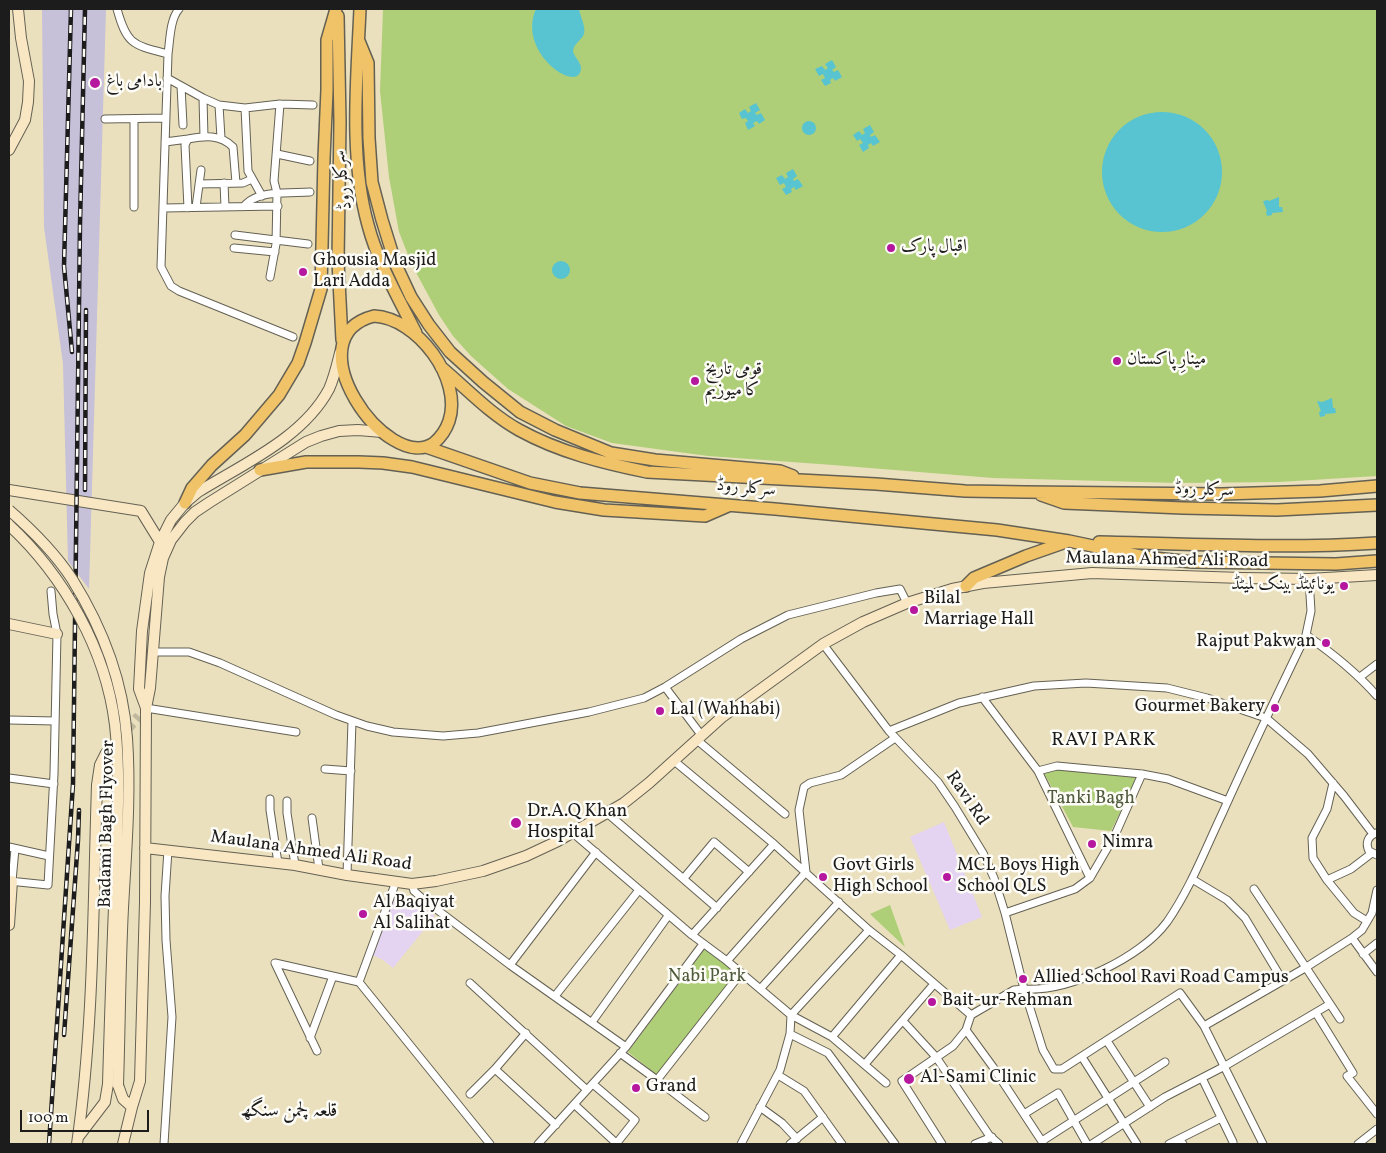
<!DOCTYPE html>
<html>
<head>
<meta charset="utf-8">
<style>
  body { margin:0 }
  #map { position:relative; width:1386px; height:1153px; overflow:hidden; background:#eae0bd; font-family:Vollkorn,serif }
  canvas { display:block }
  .frame { position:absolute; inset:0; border:10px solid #1c1c1c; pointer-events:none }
  .scale { position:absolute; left:20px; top:1110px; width:129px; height:22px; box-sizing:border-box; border:2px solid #1c1c1c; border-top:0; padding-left:6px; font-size:15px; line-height:18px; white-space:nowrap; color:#1c1c1c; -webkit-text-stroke:4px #fdfcf7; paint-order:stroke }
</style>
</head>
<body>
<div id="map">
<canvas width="1386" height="1153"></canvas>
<div class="frame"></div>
<div class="scale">100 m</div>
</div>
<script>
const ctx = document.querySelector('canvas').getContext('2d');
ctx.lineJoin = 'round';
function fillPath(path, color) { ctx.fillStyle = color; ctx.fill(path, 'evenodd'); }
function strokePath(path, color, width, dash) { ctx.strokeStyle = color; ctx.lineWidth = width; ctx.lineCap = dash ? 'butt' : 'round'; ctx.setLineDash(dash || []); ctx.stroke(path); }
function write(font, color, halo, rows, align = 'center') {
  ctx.font = font + ' Vollkorn,Amiri,serif'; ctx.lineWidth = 5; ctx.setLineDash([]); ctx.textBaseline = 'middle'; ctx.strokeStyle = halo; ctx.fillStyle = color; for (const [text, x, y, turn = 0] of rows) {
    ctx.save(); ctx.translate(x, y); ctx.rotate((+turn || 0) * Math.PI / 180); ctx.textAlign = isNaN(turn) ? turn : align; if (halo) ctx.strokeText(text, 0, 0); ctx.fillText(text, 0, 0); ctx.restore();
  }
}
fillPath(new Path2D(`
  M944,822L982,917L950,930L910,837Z
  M394,890L412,900L435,916L393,968L383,960L370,954Z`), '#e4d3f1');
fillPath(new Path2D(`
  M42,9H106L89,589L68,561L63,364L44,227Z`), '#c6c0d9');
fillPath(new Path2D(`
  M383,9H1377V476L1279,482L1178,483L993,478L833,465L708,456L612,443L566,426L508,389L471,356L453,336L439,315L412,265L399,232L389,177L380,91Z
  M1059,769L1138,776L1111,831L1073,827L1044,773Z
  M890,905L905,947L870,914Z
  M706,947L736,973L657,1075L628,1052Z`), '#aecf78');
fillPath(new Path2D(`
  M536,9H579C580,16 586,26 584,34C581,41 574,43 573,51C574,57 581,62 581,68C580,96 516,53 536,9Z
  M832,60L836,67L832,70L834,72L838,70L842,77L835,81L833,78L830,80L831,83L825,86L821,80L825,78L823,74L819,76L815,69L822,66L825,70L828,68L825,64Z
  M756,103L760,110L755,113L757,115L761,113L765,120L759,124L757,121L753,123L755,126L748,130L745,123L748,121L746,118L742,119L739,113L745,109L748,113L751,111L749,107Z
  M1102 172a60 60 0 1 1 120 0a60 60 0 1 1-120 0Z
  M802 128a7 7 0 1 1 14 0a7 7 0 1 1-14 0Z
  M870,125L874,132L870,135L871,137L875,135L880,142L873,146L871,143L868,145L869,148L863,152L859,145L863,143L860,139L857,141L853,135L859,131L862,135L865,133L863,129Z
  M793,169L797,176L793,179L794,181L798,179L803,186L796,190L794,187L791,189L792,192L786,195L782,189L786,187L784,183L780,185L776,178L782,175L785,179L788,177L786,173Z
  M1279,197V207H1282L1283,212L1272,213V215L1267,216L1266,212L1267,211L1263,201L1268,200L1269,201Z
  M552 270a9 9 0 1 1 18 0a9 9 0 1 1-18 0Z
  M1332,398L1333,408H1335L1336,413L1325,414V416L1320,417L1319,412L1321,411L1317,401L1322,402Z`), '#58c4d1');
strokePath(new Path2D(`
  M106,753L139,716`), '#c1b99d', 10, [10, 5]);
const street = new Path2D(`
  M117,9C127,45 133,45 168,54
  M179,9C170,19 170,40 168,54L161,267L171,286L179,291L293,337
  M167,78L203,98L204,137
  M181,86L183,125
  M203,98L219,105L245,108L280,104L313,105
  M219,105L221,138
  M245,108L248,171L262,196
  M105,119L166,118
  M165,142L188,139
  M277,154L310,161
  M224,183L225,207
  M199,184L243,183L252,179
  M244,206C246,204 250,200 253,199C267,191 294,193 310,192
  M134,207V119
  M196,207L201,170
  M164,208L278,206
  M188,208L185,145L188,139C205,136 220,134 233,147L236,183
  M235,235L308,244
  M234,248L275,252
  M270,277L276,244L277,193L274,181L280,104
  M1306,635C1332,653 1356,672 1377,696
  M152,652H189L220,663L336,715L367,726L393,732L443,736L478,733L589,712L644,698L665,687L741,639L788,615L876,593L900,589L907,603
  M1360,677L1377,664
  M665,687L702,736
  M982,697L1038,771L1090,878
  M146,708L296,732
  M9,720L55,721
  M889,731L959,703L1034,686L1086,683L1167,688L1207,698L1266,718L1308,754L1344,796L1373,834
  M697,740L785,814
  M673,760L774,844L869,930L901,955L971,1015L1014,990L1024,989L1005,913L994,878L983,853L955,807L938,782L889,731L823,644
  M325,769L351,771
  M1038,771L1057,766L1142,774L1168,779L1228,801
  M9,778L54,784
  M1333,783L1327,809L1312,838L1313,858L1327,880L1351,869L1372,853
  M270,799V810L278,863
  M287,801V813L295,865
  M606,812L717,908
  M312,818L319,869
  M573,833L692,935L774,844
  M1376,833C1368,836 1365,843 1369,851L1377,855
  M9,847L49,856
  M347,875L352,721
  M684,878L714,842L749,872
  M1192,879L1227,900L1245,918L1283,981
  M1327,880L1354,913L1367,921
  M9,881L48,885L54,774L57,634L53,614L51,591
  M12,881L15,849
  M412,884L414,891L423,899L510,965L626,1047
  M1254,889L1340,1019
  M1005,913L1075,889L1090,878L1115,835L1142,774
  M692,935L727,961L791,1015L832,1037L886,1083
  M1352,938L1377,972
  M1363,954L1377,943
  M727,961L806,872L799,810L804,787L810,783L841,775L895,738
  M510,965L596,852
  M359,982L394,887
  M470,983L587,1090
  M761,988L839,902
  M555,996L639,890
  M1316,1013L1353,1073L1347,1076L1377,1114
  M903,1021L936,1057L989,1135L999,1144
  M592,1022L668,916
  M1204,1026L1305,968L1352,938L1362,930L1372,913L1377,890
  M966,1030L993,1067L1043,1143
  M790,1034L828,1053L895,1144
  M832,1037L901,955
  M310,1038L333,976
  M1107,1041L1150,1107
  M317,1051L275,963L359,982L490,1144
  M620,1053L657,1080L741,973
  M1082,1057L1137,1144
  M865,1064L934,984
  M495,1069L556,1125
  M778,1075L804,1091L842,1144
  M1202,1078L1233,1142
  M657,1080L705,1117
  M593,1084L635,1120L616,1144
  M470,1094L495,1069L526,1033
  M575,1105L616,1143
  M760,1107L782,1123L797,1139
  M1024,1114L1058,1093L1087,1144
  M1042,1141L1165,1062
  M164,1144L172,1017L166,940L165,896L168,850
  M538,1144L626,1047L703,944
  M741,1144L780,1070L790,1034L791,1015L869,930
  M790,1144L823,1117
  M942,1144L902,1081L953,1046L966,1030L971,1015
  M975,1144L992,1137
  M1092,1144L1165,1097L1225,1066L1330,1004
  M1169,1144L1179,1139
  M1183,1144L1179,1139L1221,1118
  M1263,1144L1204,1026L1180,993L1062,1069H1054L1043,1050L1024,989C1069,992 1140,958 1167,922C1190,889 1205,850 1222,814C1249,754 1277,695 1306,635L1311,611L1309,579
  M1358,1144L1377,1129`);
const secondary = new Path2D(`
  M9,150L25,120L28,102L29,81L21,38L18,9
  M9,490L141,511L160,542
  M9,624L57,634
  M146,708L139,689L142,631L150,573L160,542L171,520L185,503L198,492C243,464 303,438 329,389C334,378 337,365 340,353
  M145,848L295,865L347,875L412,884L436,881L483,871L526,856L558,841L624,803L649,783L721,718L823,644L863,622L907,603L952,589L983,583L1092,573L1242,578L1309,579L1377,575
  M9,925L12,881
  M118,1085L123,1099L132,1107
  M79,1136L105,1102L108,1084
  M77,1144C94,1026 93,904 97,785L100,765L106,753
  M123,1144L132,1107L140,1081L145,902L146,708L150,688L159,577L163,558L171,540L185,522L195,512L210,502L306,442L321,436L339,431L358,430L382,432`);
const primary = new Path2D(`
  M360,9C357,78 349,157 368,225C378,263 399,299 416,333
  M338,16L340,122L338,261L342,340
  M359,41L368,63L369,138L372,182L382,220L396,265L411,297L429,325L450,352L483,382L520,412L555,430L611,453L655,460L780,471L793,476
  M374,316C417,318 463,379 449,421C446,430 441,437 434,443C387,475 291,337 374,316Z
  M441,367C466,388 490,414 519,430C559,452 603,463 647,472L876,484L965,491L1025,492L1222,494L1320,491L1377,486
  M426,447L530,483L580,493L775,509L997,530L1069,541L1145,557L1192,562L1336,564L1377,561
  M260,470L306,462H359L383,463L412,467L555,502L604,510L705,516L728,506
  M1041,495L1064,503L1183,508L1277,510L1377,505
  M185,503L192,488L212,465L245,435L279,395L298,363L305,343L321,289L324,158L327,90V40L336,9
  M1099,542C1192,544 1284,549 1377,543
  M966,586L974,578L981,575L1026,556L1066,542`);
strokePath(street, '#646154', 9);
strokePath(secondary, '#646154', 12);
strokePath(primary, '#646154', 14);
strokePath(street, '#fff', 7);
strokePath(secondary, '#f9e7c3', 10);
strokePath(primary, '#f0c369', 11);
const rail = new Path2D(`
  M71,9L64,266L72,352
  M85,490L86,310
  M64,1035L78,840L79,810
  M49,1144L73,784L80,224L85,9`);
strokePath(rail, '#1c1c1c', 4.5);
strokePath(rail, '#fdfcf7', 2.5, [8]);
const secondaryBridge = new Path2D(`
  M9,510C32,530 55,553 72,579C102,627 123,682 127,738C131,795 126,852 123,908C120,967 120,1026 118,1085
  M9,525C64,576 106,650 115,725C121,778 117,831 115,884C112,951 110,1017 108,1084`);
strokePath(secondaryBridge, '#646154', 12, []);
strokePath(secondaryBridge, '#f9e7c3', 10);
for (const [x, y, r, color] of [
  [95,83,6,"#b5179e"],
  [891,248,5,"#b5179e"],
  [303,272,5,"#b5179e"],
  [1117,361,5,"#b5179e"],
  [695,381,5,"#b5179e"],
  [1344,586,5,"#b5179e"],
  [914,610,5,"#b5179e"],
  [1326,643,5,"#b5179e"],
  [1275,708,5,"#b5179e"],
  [660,711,5,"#b5179e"],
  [516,823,6,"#b5179e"],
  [1092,844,5,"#b5179e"],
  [823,877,5,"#b5179e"],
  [947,877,5,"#b5179e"],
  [363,914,5,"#b5179e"],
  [1023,979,5,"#b5179e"],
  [932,1002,5,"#b5179e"],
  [909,1079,6,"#b5179e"],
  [636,1088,5,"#b5179e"]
]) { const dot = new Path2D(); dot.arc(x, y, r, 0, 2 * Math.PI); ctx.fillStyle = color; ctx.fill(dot); strokePath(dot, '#fdfcf7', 2); }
write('18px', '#1c1c1c', '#fdfcf7', [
  ["بادامی باغ",106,83],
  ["اقبال پارک",901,248],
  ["Ghousia Masjid",313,262],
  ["Lari Adda",313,283],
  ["مینارِ پاکستان",1127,361],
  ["قومی تاریخ",705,371],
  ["کا میوزیم",705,392],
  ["یونائیٹڈ بینک لمیٹڈ",1334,586,"right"],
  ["Bilal",924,600],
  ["Marriage Hall",924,621],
  ["Rajput Pakwan",1316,643,"right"],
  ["Gourmet Bakery",1265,708,"right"],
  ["Lal (Wahhabi)",670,711],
  ["Dr.A.Q Khan",527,813],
  ["Hospital",527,834],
  ["Nimra",1102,844],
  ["Govt Girls",833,867],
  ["High School",833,888],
  ["MCL Boys High",957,867],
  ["School QLS",957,888],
  ["Al Baqiyat",373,904],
  ["Al Salihat",373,925],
  ["Allied School Ravi Road Campus",1033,979],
  ["Bait-ur-Rehman",942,1002],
  ["Al-Sami Clinic",920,1079],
  ["Grand",646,1088]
], 'left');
write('18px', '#1c1c1c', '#fdfcf7', [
  ["سرکلر روڈ",344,180,-97],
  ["سرکلر روڈ",746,489,5],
  ["سرکلر روڈ",1204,491,2],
  ["Maulana Ahmed Ali Road",1167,561,1],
  ["Ravi Rd",966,799,56],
  ["Badami Bagh Flyover",108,824,-89],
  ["Maulana Ahmed Ali Road",311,852,8]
]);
write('18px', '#4f5b3c', '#fdfcf7', [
  ["Tanki Bagh",1091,800],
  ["Nabi Park",707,978]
]);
ctx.letterSpacing = '1px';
write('19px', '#1c1c1c', '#fdfcf7', [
  ["RAVI PARK",1104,742]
]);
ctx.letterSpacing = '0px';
write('20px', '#1c1c1c', '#fdfcf7', [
  ["قلعہ لچمن سنگھ",289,1112]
]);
</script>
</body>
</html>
